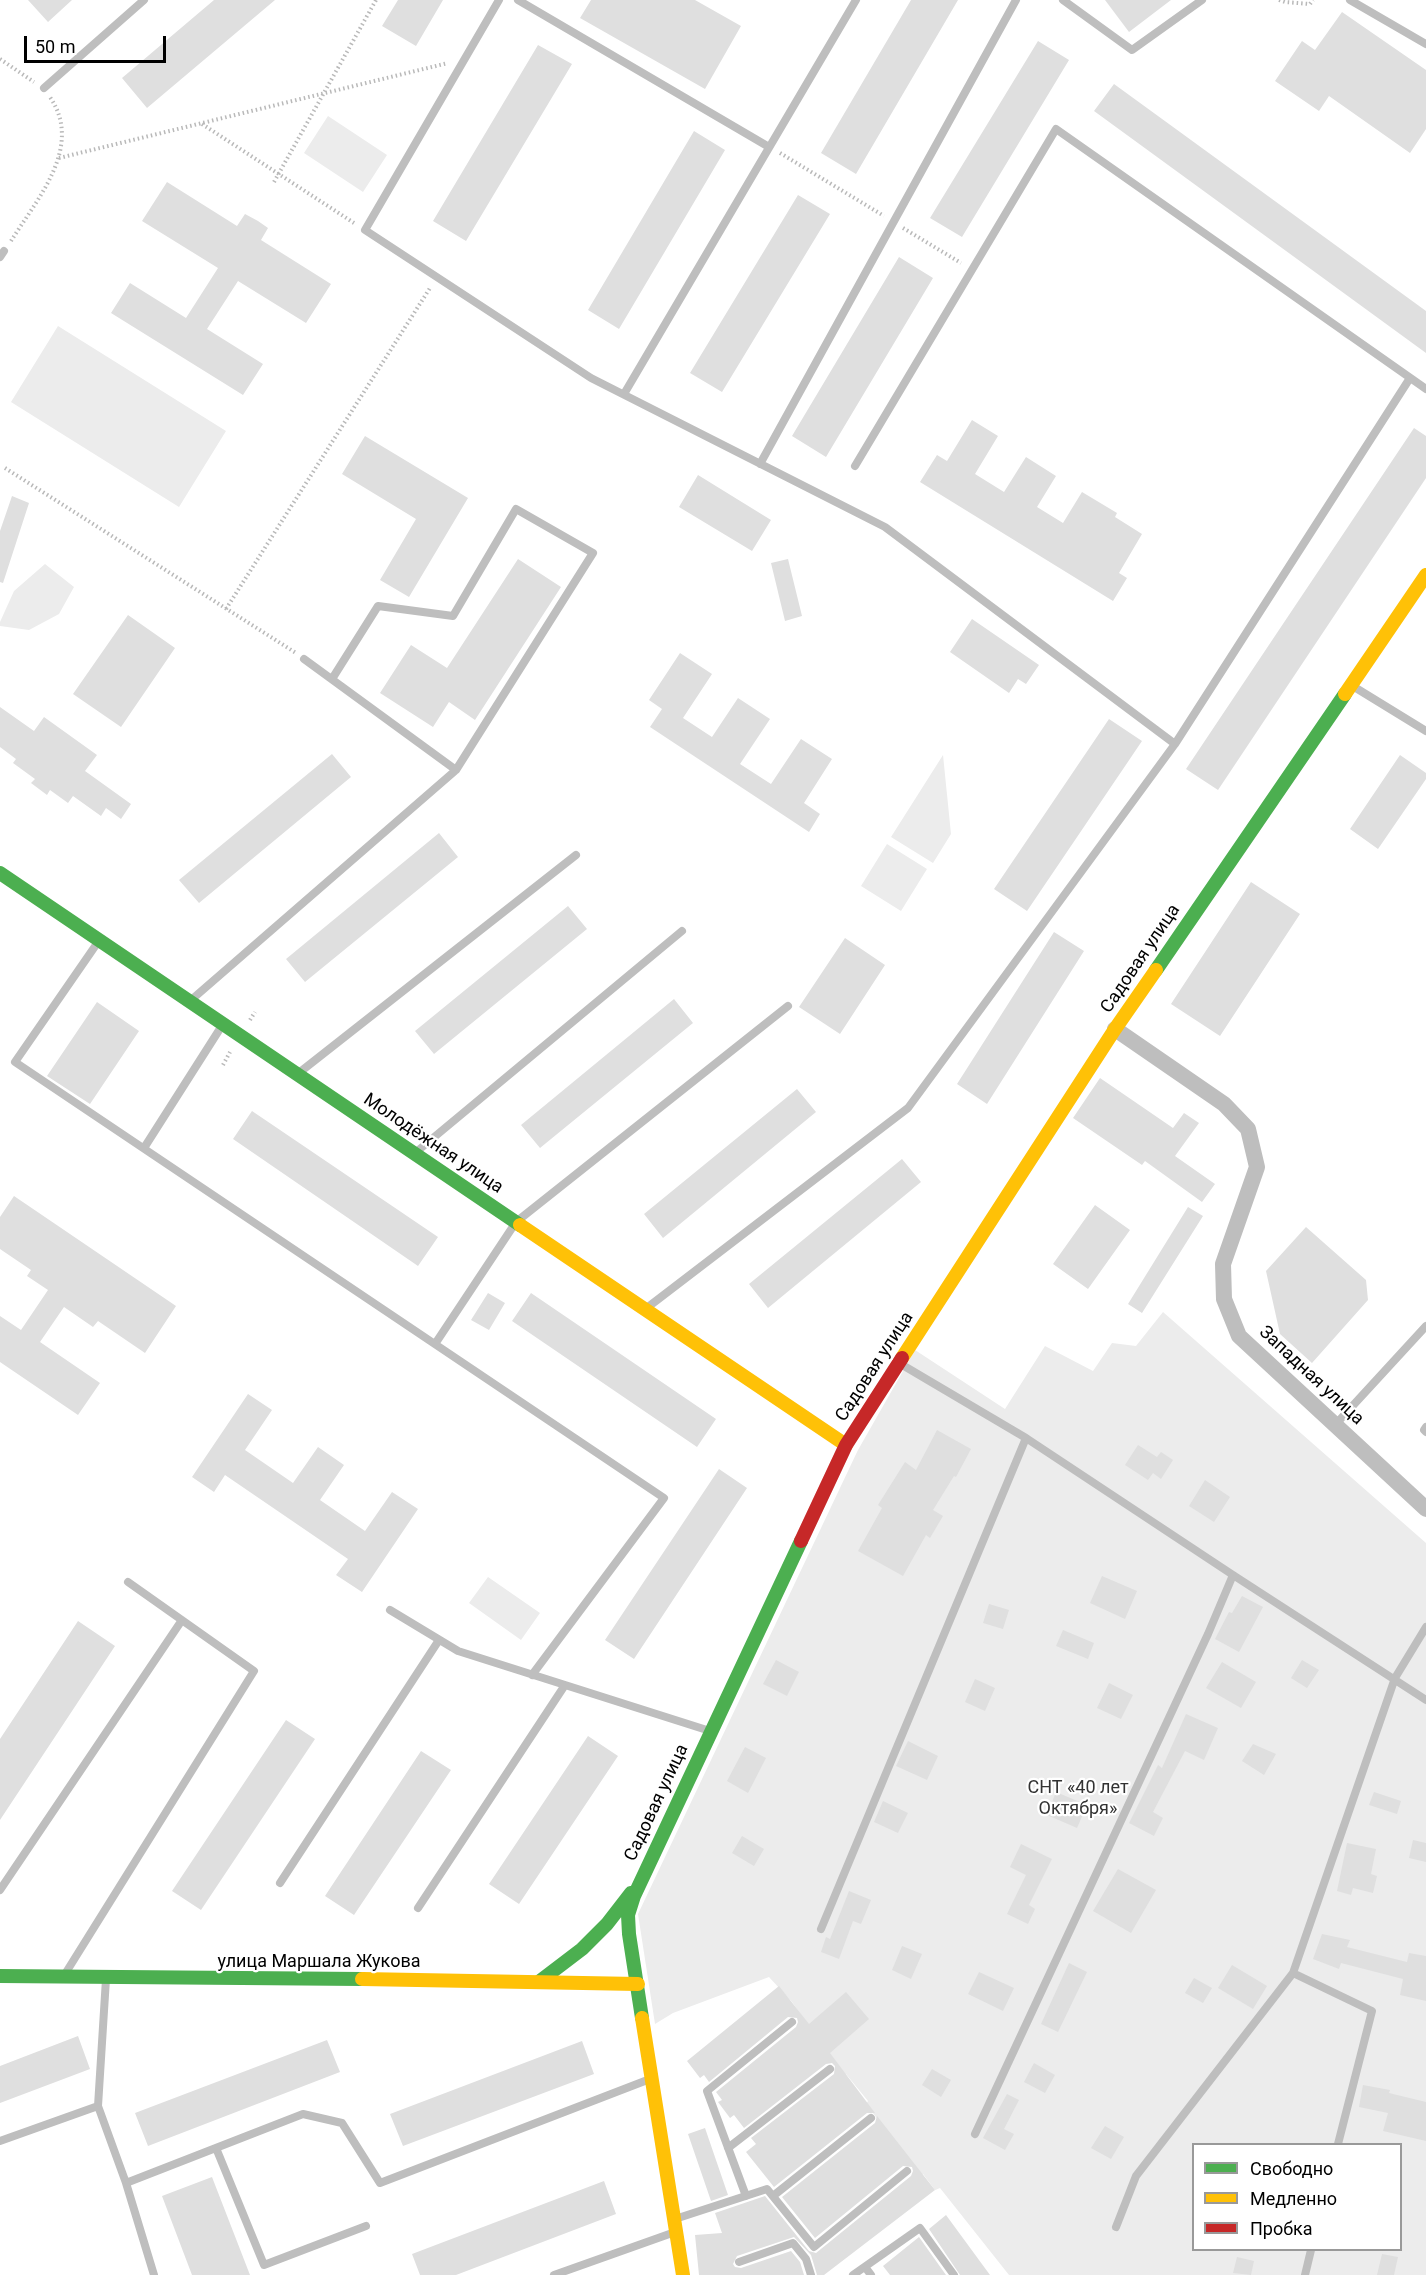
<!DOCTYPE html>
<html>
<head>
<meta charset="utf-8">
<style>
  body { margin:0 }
  #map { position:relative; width:1426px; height:2275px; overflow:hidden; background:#fff; font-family:Roboto,sans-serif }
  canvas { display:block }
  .legend { position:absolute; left:1192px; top:2143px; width:210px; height:108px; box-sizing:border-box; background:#fff; border:2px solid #999; margin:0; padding:8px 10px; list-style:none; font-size:18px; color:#000 }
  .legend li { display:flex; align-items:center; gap:12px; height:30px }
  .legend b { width:30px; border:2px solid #999 }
  .scale { position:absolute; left:24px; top:36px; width:142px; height:27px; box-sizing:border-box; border:3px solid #000; border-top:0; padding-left:8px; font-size:18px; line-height:21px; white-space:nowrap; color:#000; -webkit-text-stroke:4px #fff; paint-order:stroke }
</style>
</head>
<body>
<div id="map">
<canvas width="1426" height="2275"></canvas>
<ul class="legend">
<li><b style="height:8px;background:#4caf50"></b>Свободно</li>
<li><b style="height:8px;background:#ffc107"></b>Медленно</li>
<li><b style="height:8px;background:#c62828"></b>Пробка</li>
</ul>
<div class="scale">50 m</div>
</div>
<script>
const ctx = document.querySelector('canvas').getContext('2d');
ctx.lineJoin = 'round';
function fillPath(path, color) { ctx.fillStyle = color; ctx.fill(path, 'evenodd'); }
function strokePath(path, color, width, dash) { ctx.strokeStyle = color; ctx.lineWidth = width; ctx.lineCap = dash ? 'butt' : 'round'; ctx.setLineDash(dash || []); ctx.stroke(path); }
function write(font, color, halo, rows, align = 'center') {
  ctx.font = font + ' Roboto,sans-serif'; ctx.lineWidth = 4.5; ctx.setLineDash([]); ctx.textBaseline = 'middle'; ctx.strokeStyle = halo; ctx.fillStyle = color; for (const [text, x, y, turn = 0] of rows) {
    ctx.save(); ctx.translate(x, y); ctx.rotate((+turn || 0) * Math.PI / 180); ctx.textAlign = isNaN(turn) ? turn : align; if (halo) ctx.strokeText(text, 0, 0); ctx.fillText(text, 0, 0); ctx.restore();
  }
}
fillPath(new Path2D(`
  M328,116L387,155L363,192L304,153Z
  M58,326L226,431L179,507L11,402Z
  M45,564L74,587L59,614L29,630L0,626V622L14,591Z
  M943,755L951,834L933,863L891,837Z
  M887,844L927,869L901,911L861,886Z
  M1163,1312L1426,1543V2275H1009L940,2188L933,2191L935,2190L923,2174L921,2176L866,2104L868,2101L846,2074L844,2075L792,2002L769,1977L673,2013L655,2024L638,1914L858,1450L915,1350L1005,1409L1045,1346L1093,1371L1112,1343L1136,1346ZM1194,2144H1400V2250H1194Z
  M488,1577L540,1613L521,1640L469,1603Z`), '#ececec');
fillPath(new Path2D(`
  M28,0H72L48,22Z
  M214,0H275L147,108L122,78Z
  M398,0H443L416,46L382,26Z
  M591,0H695L741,26L705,89L580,18Z
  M911,0H958L856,174L821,153Z
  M1105,0H1171L1129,32Z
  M1342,12L1426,70V129L1410,153L1329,96L1319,111L1275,81L1302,41L1315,50Z
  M1038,41L1069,60L962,237L930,218Z
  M538,45L572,64L466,241L433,221Z
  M1114,84L1426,311V353L1094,111Z
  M694,131L725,150L619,329L588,310Z
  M167,182L237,226L245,214L258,221L268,228L261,240L331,284L306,323L238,281L207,329L263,364L243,395L111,313L130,283L186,318L218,268L142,221Z
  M798,195L830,214L722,392L690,373Z
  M899,257L933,278L826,457L792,436Z
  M972,420L998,436L975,474L1004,492L1026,457L1056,476L1037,507L1063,523L1082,492L1117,513L1115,517L1142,534L1119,573L1127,578L1113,601L920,482L937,455L947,461Z
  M1414,428L1426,436V478L1218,790L1186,769Z
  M365,436L468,498L409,597L380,580L416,519L342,474Z
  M698,475L771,520L752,551L679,507Z
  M12,496L29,503L3,583L0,582V531Z
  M518,559L561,587L475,720L449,702L433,727L380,693L411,645L447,668Z
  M788,559L802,616L785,621L771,563Z
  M128,615L175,648L121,727L73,694Z
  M972,619L1039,665L1026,684L1018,679L1009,693L950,652Z
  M680,653L712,674L683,718L712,737L738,698L770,719L740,764L771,784L801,739L832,759L804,803L820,814L809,832L650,727L662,709L649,700Z
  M0,707L34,731L44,717L97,755L85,771L131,804L121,819L106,808L101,816L73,796L68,803L50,790L47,795L31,783L35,779L13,763L16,759L0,747Z
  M1109,719L1142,741L1027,911L994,889Z
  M332,754L351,777L199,903L179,880Z
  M1400,755L1426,773V779L1378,849L1350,829Z
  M439,833L458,857L305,982L286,959Z
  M1251,882L1300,914L1220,1036L1171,1004Z
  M568,906L587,929L434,1054L415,1031Z
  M1054,932L1084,951L987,1104L957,1084Z
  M845,938L885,965L840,1034L799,1007Z
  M674,999L693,1023L540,1148L521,1125Z
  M97,1002L139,1031L90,1104L47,1076Z
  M1100,1078L1173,1128L1184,1113L1199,1123L1175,1156L1215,1184L1202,1202L1145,1161L1142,1165L1073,1118Z
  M797,1089L816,1112L663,1238L644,1214Z
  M252,1111L438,1237L418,1266L233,1139Z
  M902,1159L921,1182L768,1308L749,1284Z
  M14,1196L176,1306L145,1353L98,1321L93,1327L64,1307L40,1342L100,1383L78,1415L0,1362V1316L21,1330L48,1290L27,1276L31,1270L0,1249V1217Z
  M1095,1205L1130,1230L1088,1289L1053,1264Z
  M1188,1207L1203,1216L1142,1313L1128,1304Z
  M1306,1227L1366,1280L1368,1300L1312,1363L1280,1334L1266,1271Z
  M488,1293L505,1303L489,1330L471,1320Z
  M531,1293L716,1419L697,1447L512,1321Z
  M248,1394L272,1410L245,1450L293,1483L318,1447L344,1465L320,1500L365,1531L392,1492L418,1509L362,1592L336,1575L348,1559L225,1475L214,1492L192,1477Z
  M937,1430L971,1449L956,1477L954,1476L933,1510L943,1516L930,1538L926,1535L903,1576L858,1551L882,1508L878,1505L905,1462L916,1470Z
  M1138,1445L1157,1457L1161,1452L1173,1460L1161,1479L1153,1473L1148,1480L1125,1465Z
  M719,1469L747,1488L634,1659L605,1640Z
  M1205,1480L1230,1497L1214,1522L1189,1506Z
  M1102,1576L1137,1591L1125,1619L1090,1603Z
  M1242,1596L1263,1607L1239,1652L1215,1639L1229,1612L1232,1613Z
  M989,1604L1009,1610L1003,1629L983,1623Z
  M78,1621L115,1646L0,1820V1739Z
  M1063,1630L1094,1643L1088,1659L1056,1646Z
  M776,1660L799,1672L787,1696L763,1684Z
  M1302,1660L1319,1670L1307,1688L1291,1678Z
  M1222,1662L1256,1682L1241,1708L1206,1688Z
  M975,1679L995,1688L985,1711L965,1702Z
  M1109,1683L1133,1695L1121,1719L1097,1708Z
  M1186,1714L1218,1728L1204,1760L1185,1751L1153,1812L1163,1818L1154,1836L1129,1823L1158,1765L1162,1768Z
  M286,1720L315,1739L201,1910L172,1891Z
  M588,1736L618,1756L519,1904L489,1884Z
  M908,1741L938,1756L927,1780L896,1766Z
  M1253,1744L1276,1754L1264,1775L1242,1761Z
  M745,1747L766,1758L748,1793L727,1781Z
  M421,1751L451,1770L354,1915L325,1896Z
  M1056,1792L1087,1805L1077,1828L1047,1815Z
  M1374,1792L1401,1801L1397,1814L1369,1805Z
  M883,1801L908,1813L898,1833L874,1822Z
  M742,1836L764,1849L754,1866L732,1853Z
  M1413,1840L1426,1843V1862L1409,1858Z
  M1347,1843L1376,1849L1371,1874L1377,1876L1373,1893L1353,1888L1351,1895L1337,1891Z
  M1021,1844L1052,1859L1029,1905L1035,1909L1028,1924L1007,1914L1026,1875L1010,1867Z
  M1118,1869L1156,1890L1131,1933L1093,1911Z
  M849,1891L871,1900L861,1924L853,1921L839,1959L821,1952L826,1937L830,1939Z
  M1322,1934L1350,1940L1347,1947L1407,1962L1409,1953L1426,1956V2001L1400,1995L1403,1979L1341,1963L1339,1969L1313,1959Z
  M902,1946L922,1954L911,1979L892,1970Z
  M1069,1963L1087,1972L1058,2032L1041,2024Z
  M1232,1965L1267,1986L1253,2009L1218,1988Z
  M979,1972L1014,1988L1003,2011L968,1994Z
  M1194,1978L1212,1988L1203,2003L1185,1993Z
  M779,1986L809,2024L846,1992L869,2019L830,2053L875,2113H867L774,2187L746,2152L756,2144L751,2138L834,2074L835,2066L832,2063L826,2064L744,2128L734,2115L730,2118L718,2102L722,2100L716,2092L796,2027L798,2022L797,2018L788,2017L709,2082L704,2075L700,2078L687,2061Z
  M78,2036L90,2069L0,2103V2066Z
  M327,2040L340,2072L148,2146L135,2113Z
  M582,2041L594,2074L403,2146L390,2114Z
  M1034,2063L1055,2075L1045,2093L1024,2082Z
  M932,2069L951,2080L941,2097L922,2085Z
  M1363,2085L1390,2090L1389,2093L1426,2102V2141L1383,2131L1388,2113L1359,2107Z
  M1007,2094L1019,2100L1004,2129L1014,2134L1005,2150L983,2138Z
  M877,2116L935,2190L824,2275H817L811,2255L794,2237L737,2256L733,2264L735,2267L741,2268L791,2251L800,2262L804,2275H699L695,2235L722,2233L715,2213L765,2196L809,2251L816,2253L911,2176L913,2171L912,2167L903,2166L815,2238L782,2197L875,2123Z
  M1105,2126L1124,2137L1111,2159L1091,2148Z
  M705,2128L728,2195L711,2201L688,2134Z
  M212,2177L250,2275H192L162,2196Z
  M604,2181L616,2214L456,2275H420L412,2254Z
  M946,2215L990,2275H960L929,2229Z
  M919,2237L946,2275H890L883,2266Z
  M1382,2254L1398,2257L1394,2275H1377Z
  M1237,2257L1254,2261L1251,2275L1233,2273Z`), '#dfdfdf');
strokePath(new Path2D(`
  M1279,0L1285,2L1310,4L1313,0
  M0,59L34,82
  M202,124L354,223
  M780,153L884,216
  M59,158L448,63
  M274,182L376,0
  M903,228L961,263
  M11,241C37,199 84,147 50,97
  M5,468L296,653
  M226,609L430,288
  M250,1020L255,1012
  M223,1065L230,1052`), '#b9b9b9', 4, [1.5, 3]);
strokePath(new Path2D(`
  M499,0L365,230L591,378L885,527L1175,744
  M518,0L769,147
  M1063,0L1132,50L1202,0
  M1350,0L1426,44
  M44,88L144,0
  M0,257L4,251
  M624,394L856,0
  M760,464L1016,0
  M855,466L1056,129L1426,389
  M304,659L456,770
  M1351,685L1426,731
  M98,942L15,1062L664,1498L532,1675
  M190,1001L456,770L593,553L516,509L453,616L378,606L332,679
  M300,1072L576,855
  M144,1148L223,1024
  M415,1153L682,931
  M648,1307L908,1108L1175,744L1410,378
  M435,1344L516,1222L788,1006
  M899,1363L1026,1438L1233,1575L1426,1700
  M1335,1425L1426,1326
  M1426,1427L1424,1430L1426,1432
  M390,1610L458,1651L710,1731
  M280,1883L439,1640
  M0,1890L182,1620
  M418,1908L565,1685
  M821,1929L1026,1438
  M1293,1973L1372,2011L1338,2144
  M65,1974L254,1671L128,1582
  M106,1979L98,2106L126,2183L154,2275
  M975,2134L1208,1634L1233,1575
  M0,2141L98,2106
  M216,2148L264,2265L366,2226
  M728,2148L830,2069
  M126,2183L303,2114L342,2123L380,2183L650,2079
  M746,2196L707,2091L792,2022
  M773,2196L871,2118
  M675,2219L767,2189L814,2247L907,2171
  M1116,2227L1136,2176L1293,1973L1395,1678L1426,1627
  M739,2262L793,2243L806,2259L811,2275
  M865,2267L871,2275
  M554,2275L675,2232
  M853,2275L920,2228L954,2275
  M1305,2275L1311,2250`), '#bebebe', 8);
strokePath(new Path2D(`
  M1115,1029L1224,1104L1248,1129L1257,1167L1223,1264L1224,1299L1239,1336L1426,1509`), '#bebebe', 16);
strokePath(new Path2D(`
  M0,873L520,1225
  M1156,970L1345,694
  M0,1976L362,1979
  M540,1981L582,1949L607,1924L631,1893
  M642,2018L629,1934L628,1915L634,1896L801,1541`), '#4caf50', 14);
strokePath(new Path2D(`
  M1345,694L1426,575
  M520,1225L846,1445
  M902,1358L1115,1029L1156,970
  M362,1979L638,1984
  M642,2018L683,2275`), '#ffc107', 14);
strokePath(new Path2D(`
  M801,1541L846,1445L902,1358`), '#c62828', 14);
write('18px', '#000', '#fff', [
  ["Садовая улица",1141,959,-56],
  ["Молодёжная улица",433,1144,34],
  ["Садовая улица",875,1367,-57],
  ["Западная улица",1311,1376,43],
  ["Садовая улица",657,1803,-65],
  ["улица Маршала Жукова",319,1962]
]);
write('18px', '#333', '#fff', [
  ["СНТ «40 лет",1078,1788],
  ["Октября»",1078,1809]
]);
</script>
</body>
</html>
